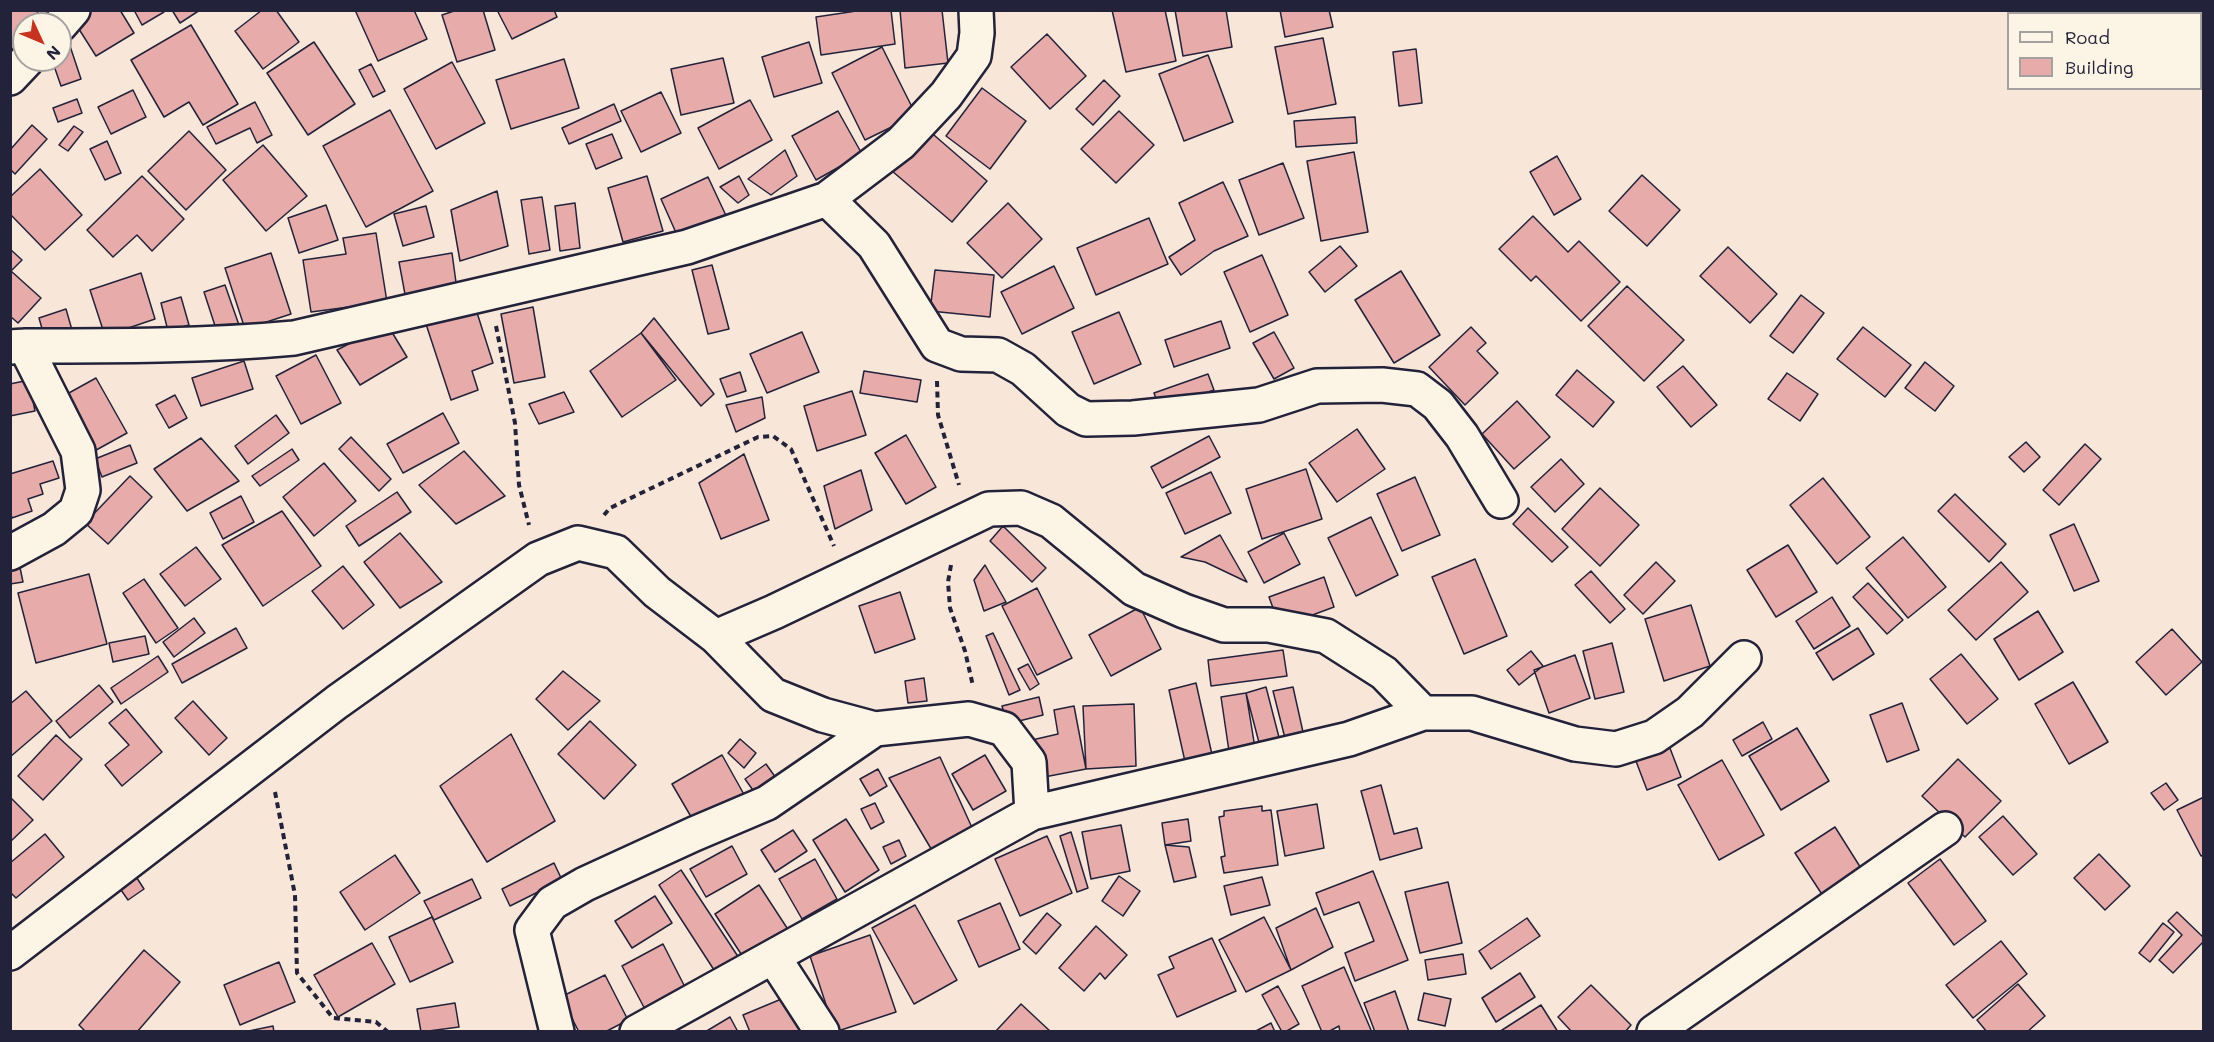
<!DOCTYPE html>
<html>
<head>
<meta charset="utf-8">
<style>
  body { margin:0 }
  #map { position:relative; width:2214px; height:1042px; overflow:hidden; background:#f8e6d9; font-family:Mali,sans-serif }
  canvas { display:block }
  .frame { position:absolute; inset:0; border:12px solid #22223b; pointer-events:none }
  .legend { position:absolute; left:2007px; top:12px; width:195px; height:78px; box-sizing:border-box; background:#fcf5e5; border:2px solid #a5a1a1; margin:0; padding:8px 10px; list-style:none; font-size:18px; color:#22223b }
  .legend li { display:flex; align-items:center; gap:12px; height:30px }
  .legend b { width:30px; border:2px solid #a5a1a1 }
  .north { position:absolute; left:12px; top:12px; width:60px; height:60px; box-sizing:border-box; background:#fcf5e5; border:2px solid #a5a1a1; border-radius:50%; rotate:134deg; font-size:16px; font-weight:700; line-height:24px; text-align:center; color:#22223b }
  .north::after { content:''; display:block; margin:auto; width:21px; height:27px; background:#c8321e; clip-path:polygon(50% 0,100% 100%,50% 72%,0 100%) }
</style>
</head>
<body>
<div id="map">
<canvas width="2214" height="1042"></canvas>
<div class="frame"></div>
<ul class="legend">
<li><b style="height:8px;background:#fcf5e5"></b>Road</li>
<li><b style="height:16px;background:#e7abaa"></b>Building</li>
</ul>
<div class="north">N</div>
</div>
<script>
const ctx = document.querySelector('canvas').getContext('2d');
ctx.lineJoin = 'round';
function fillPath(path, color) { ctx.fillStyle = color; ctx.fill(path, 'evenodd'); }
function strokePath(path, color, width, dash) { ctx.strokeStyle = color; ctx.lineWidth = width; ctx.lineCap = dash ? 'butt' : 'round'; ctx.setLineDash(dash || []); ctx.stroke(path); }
const building = new Path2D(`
  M10,10H35L49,24H24V55L20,59L10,50Z
  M77,10H120L134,33L96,56L70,15Z
  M134,10H164V12L142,25Z
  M172,10H200L180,23Z
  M262,10H276L299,42L263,69L235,31Z
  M355,10H414L427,39L378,61Z
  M457,10H483L495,50L457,62L442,15Z
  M497,10H554L557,17L512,39Z
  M863,10H891L895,44L821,55L816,17Z
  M900,10H942L948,63L905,68Z
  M1112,10H1165L1176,61L1126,72Z
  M1175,10H1226L1232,47L1183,56Z
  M1280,10H1329L1333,27L1285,37Z
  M191,25L238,104L203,125L189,102L164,117L131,60Z
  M1047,34L1086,76L1050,109L1011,67Z
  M1323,38L1336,104L1288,114L1275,47Z
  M314,42L355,104L308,135L267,73Z
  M809,42L822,83L774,97L762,57Z
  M70,46L81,79L61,86L52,60H60V50Z
  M882,47L916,115L865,140L832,73Z
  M1416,49L1422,103L1399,106L1393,52Z
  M1208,55L1233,122L1184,141L1159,74Z
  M723,58L734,103L681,115L671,69Z
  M564,59L579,108L511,129L496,80Z
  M452,62L485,123L436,149L404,89Z
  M371,64L385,91L373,97L359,70Z
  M1104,80L1120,96L1093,125L1076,109Z
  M982,88L1026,121L990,169L946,136Z
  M133,90L146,117L111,134L98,107Z
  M661,92L681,133L641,152L621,111Z
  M77,99L82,113L58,122L53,108Z
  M750,100L772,140L719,169L698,128Z
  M255,102L272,135L257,143L250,128L216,144L207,127Z
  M614,104L621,121L569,144L562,128Z
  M390,110L433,191L366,227L323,146Z
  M838,111L862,154L816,180L792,136Z
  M1119,111L1154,145L1116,183L1081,149Z
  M1355,117L1357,143L1296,147L1294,121Z
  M32,125L47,139L15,174L10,169V150Z
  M74,126L83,132L68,151L59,145Z
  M927,129L987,181L952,222L892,171Z
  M189,131L226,170L186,210L148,171Z
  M612,134L622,158L596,169L586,144Z
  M107,141L121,173L105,180L90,149Z
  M263,145L307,196L266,231L223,180Z
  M785,150L797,176L771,195L748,179Z
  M1354,152L1368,232L1321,241L1307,161Z
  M1557,156L1581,199L1554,215L1530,172Z
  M1283,163L1304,218L1259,235L1239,180Z
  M40,169L82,215L45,250L10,214V197Z
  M1642,175L1680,210L1647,246L1609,211Z
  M142,176L184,219L152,251L137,235L113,257L87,230Z
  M647,176L663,231L623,242L608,188Z
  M739,176L749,195L738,203L720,187Z
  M708,177L729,222L681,244L661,199Z
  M1223,182L1248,236L1214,251L1181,275L1169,257L1195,240L1179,203Z
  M497,191L508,246L460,261L451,210Z
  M542,197L550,250L529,254L521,200Z
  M575,203L580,248L560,251L555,206Z
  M1008,203L1042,239L1002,278L967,243Z
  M326,205L338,240L299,253L288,218Z
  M426,206L434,237L403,246L394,214Z
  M1533,216L1568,252L1579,241L1620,282L1581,321L1536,276L1531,281L1499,249Z
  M1149,218L1168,264L1096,295L1077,248Z
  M376,233L387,302L311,312L303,260L346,254L343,238Z
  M1340,246L1357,266L1325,292L1309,272Z
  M1728,247L1777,294L1750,323L1700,276Z
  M10,249L22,260L11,271L41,298L18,323L10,316Z
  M271,253L291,314L245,329L225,268Z
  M452,253L458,297L407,305L399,262Z
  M1262,255L1288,315L1250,332L1224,272Z
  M712,265L729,329L708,334L692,270Z
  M1054,266L1074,308L1022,334L1001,292Z
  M935,270L994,275L990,317L930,311Z
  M1401,271L1440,335L1394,363L1355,300Z
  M141,273L155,319L105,336L90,290Z
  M225,285L240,328L218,335L204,292Z
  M1627,286L1684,340L1644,381L1588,326Z
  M1801,295L1824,313L1793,353L1770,336Z
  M181,297L189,325L168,331L161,303Z
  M473,300L493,363L472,371L478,390L451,400L423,315Z
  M533,307L545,377L514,383L501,314Z
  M66,309L72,330L45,339L39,318Z
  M1119,312L1141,364L1094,384L1072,332Z
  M654,318L714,394L701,406L641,333Z
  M1221,321L1230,348L1174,367L1165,340Z
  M387,324L407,357L360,385L337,350Z
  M1471,327L1486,343L1477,351L1498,373L1465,405L1429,367Z
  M1863,327L1911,365L1885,397L1837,359Z
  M802,332L819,372L767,393L750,354Z
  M1274,332L1294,368L1274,379L1253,343Z
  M641,333L676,380L622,417L590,371Z
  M316,355L341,403L301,424L276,376Z
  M244,361L253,389L201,406L192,378Z
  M1925,362L1954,386L1935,411L1905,388Z
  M1683,366L1717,405L1691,427L1657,387Z
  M1577,370L1614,402L1593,427L1556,395Z
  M864,371L921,380L917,402L860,393Z
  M740,372L746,391L727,397L720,379Z
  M1787,373L1818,394L1800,421L1768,399Z
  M1208,374L1214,390L1160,409L1154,393Z
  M96,378L127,433L89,454L58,399Z
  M29,380L35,411L10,416V384Z
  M852,391L866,435L817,451L804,406Z
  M564,392L574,412L539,424L529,404Z
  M175,395L187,418L169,428L156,405Z
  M762,397L765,418L736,432L726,405Z
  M1517,401L1550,437L1514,469L1482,434Z
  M443,413L459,443L403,473L387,444Z
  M276,415L289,433L248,464L235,446Z
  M1357,429L1385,469L1337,502L1309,463Z
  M906,435L936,487L906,504L875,453Z
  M1209,436L1220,457L1162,488L1151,467Z
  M351,437L391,479L379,491L339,449Z
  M201,438L239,481L187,511L154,469Z
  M2026,442L2040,457L2024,472L2009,457Z
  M2085,444L2101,459L2059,505L2043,490Z
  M130,445L137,463L102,477L95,459Z
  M292,449L299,460L260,486L252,476Z
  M464,451L505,496L456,524L419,485Z
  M744,454L769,520L721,539L699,483Z
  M1561,459L1584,484L1555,512L1531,487Z
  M53,461L59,478L40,484L43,494L28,499L32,511L12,518L10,511V474Z
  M324,463L356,501L314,536L283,497Z
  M1306,469L1322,519L1262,539L1246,489Z
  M861,470L872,510L835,529L824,486Z
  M1211,472L1231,513L1185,534L1166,493Z
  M130,476L152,497L108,544L85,523Z
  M1415,477L1440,535L1402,551L1377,494Z
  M1823,478L1870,537L1837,564L1790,505Z
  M1600,488L1639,525L1600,566L1562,529Z
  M397,492L411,512L359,546L346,526Z
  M1955,494L2006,544L1989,562L1938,511Z
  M241,496L254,522L223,539L210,513Z
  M1528,508L1568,547L1552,562L1513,524Z
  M282,511L321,566L263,606L222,545Z
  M1371,517L1398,575L1356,596L1328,538Z
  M2074,524L2099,581L2074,591L2050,535Z
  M1003,526L1046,568L1032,582L990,541Z
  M400,533L442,582L400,608L364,562Z
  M1284,533L1300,564L1264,583L1248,552Z
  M1220,535L1247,582L1205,562L1181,557Z
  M1903,537L1946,587L1908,618L1866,568Z
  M1788,545L1817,592L1776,617L1747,570Z
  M196,547L221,579L185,606L160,574Z
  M18,558L23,582L10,584V560Z
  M1475,559L1507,636L1464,654L1432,577Z
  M1656,562L1675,581L1643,614L1624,595Z
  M2001,562L2028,592L1976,640L1948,610Z
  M985,565L1006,602L984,611L974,580Z
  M343,566L374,605L343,629L312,591Z
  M1591,571L1625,609L1610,623L1575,585Z
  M89,574L107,644L36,663L18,593Z
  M1324,577L1334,607L1280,627L1269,597Z
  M144,579L178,628L156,643L123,593Z
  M1868,583L1903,620L1887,634L1853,597Z
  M1037,588L1072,658L1037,675L1002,606Z
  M900,592L915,639L875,653L859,606Z
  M1832,597L1850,626L1814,649L1796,621Z
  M1691,605L1710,666L1664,681L1645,619Z
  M1140,607L1161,649L1111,676L1089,635Z
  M2038,611L2063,652L2019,680L1994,639Z
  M194,618L205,633L174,657L163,642Z
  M236,628L247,648L182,683L172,664Z
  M1858,628L1874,654L1833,680L1816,653Z
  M2172,629L2202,662L2166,695L2136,662Z
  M993,633L1020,690L1009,695L986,636Z
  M145,636L149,654L113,662L109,643Z
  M1612,643L1624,692L1595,699L1583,651Z
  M1283,650L1287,676L1211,686L1208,660Z
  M1531,651L1543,666L1519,685L1507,670Z
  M1961,654L1998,699L1967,724L1930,679Z
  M1575,655L1590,698L1549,713L1534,670Z
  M158,656L168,672L121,704L111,688Z
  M1028,664L1039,684L1030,690L1018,669Z
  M563,671L600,701L568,730L536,699Z
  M924,678L927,701L908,703L905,681Z
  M2073,682L2108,742L2069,764L2035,704Z
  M1196,683L1213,759L1186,766L1169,690Z
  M99,685L113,702L70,738L56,721Z
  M1266,687L1282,749L1262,754L1246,693Z
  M1293,687L1305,741L1287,746L1273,691Z
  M26,691L52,721L10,757V704Z
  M1246,693L1256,754L1230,758L1221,697Z
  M1039,697L1043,715L1007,724L1002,706Z
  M193,701L227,738L209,755L175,718Z
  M1902,703L1919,750L1887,762L1870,715Z
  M1134,704L1136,766L1086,769L1083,706Z
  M1074,706L1086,769L1039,778L1032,740L1058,734L1054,710Z
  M126,709L162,752L122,786L105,765L129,745L109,723Z
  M590,721L636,765L604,799L558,754Z
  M1763,722L1772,739L1742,756L1733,740Z
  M1797,728L1829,781L1781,810L1749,756Z
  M511,734L555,821L487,862L440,786Z
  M56,735L82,759L43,800L18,776Z
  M740,739L756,753L744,768L728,753Z
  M1668,743L1681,777L1647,790L1634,756Z
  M722,755L746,798L697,827L672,784Z
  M985,755L1006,791L973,810L952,774Z
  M940,757L974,832L933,852L889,778Z
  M1958,759L2001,801L1965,837L1922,796Z
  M1722,760L1764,835L1719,860L1678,785Z
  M766,764L781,785L760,800L745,779Z
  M878,769L887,786L870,796L860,779Z
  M2166,783L2178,800L2164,810L2151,793Z
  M1381,785L1394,834L1417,828L1422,848L1380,860L1361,791Z
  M10,797L33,820L10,842Z
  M2204,797V855L2201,856L2177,810Z
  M875,803L884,822L871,829L861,809Z
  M1317,804L1324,848L1285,856L1277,811Z
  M1262,806V811L1271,810L1278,865L1224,873L1221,857L1225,856L1219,817L1224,816V811Z
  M2003,816L2037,854L2013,875L1979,837Z
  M846,819L879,870L845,892L813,840Z
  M1188,819L1191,841L1165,845L1162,823Z
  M1121,825L1130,871L1091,879L1082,832Z
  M1835,827L1864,873L1825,899L1795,853Z
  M793,830L807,851L775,872L761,850Z
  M1071,832L1088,888L1077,892L1060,836Z
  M45,834L64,857L16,898L10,892V863Z
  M1047,836L1072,893L1020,916L995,859Z
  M899,840L906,856L891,864L883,847Z
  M1165,845L1189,847L1196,877L1174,882Z
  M732,846L747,874L706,897L690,869Z
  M2099,854L2130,886L2105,910L2074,878Z
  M395,855L420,893L365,930L340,892Z
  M815,859L837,899L802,919L779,879Z
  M1940,859L1986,921L1954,945L1908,883Z
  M554,863L562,880L510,906L502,889Z
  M681,870L739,958L716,973L659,885Z
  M1373,871L1408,960L1355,981L1345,953L1374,941L1359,902L1324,915L1316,893Z
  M135,875L144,889L128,900L119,887Z
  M1119,876L1140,891L1123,916L1102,901Z
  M1262,877L1270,905L1231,915L1224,886Z
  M472,879L481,898L434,920L424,901Z
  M1448,882L1462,943L1420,953L1405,892Z
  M759,885L789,931L745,960L715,914Z
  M655,896L672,923L632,948L615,921Z
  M1000,903L1020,949L979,967L958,921Z
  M915,905L957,980L914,1004L872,928Z
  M1316,908L1333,947L1291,970L1276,928Z
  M2177,912L2204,938V941L2173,973L2159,960L2182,935L2168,921Z
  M1047,913L1061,925L1036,954L1023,942Z
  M432,917L453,962L410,982L389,937Z
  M1264,917L1291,970L1246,992L1219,940Z
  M1527,918L1540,936L1491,969L1479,951Z
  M2163,923L2174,932L2150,962L2139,953Z
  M1096,926L1127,955L1105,979L1100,973L1084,991L1059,968Z
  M870,935L896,1012L835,1032L810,956Z
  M1212,938L1236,991L1177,1017L1158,975L1174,968L1169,957Z
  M2001,941L2027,974L1973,1018L1946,985Z
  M372,943L395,984L338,1017L314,975Z
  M663,944L687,991L647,1013L622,966Z
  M144,950L180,982L137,1032H86L79,1025Z
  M1463,954L1466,974L1428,980L1425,960Z
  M279,962L295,1002L240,1025L224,985Z
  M1344,967L1371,1030L1368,1032H1340L1339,1026L1328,1032H1322L1302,986Z
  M1520,973L1535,997L1496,1022L1482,998Z
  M605,975L628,1020L605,1032H579L561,997Z
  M2018,984L2045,1016L2027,1032H1987L1977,1020Z
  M1591,985L1631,1025L1625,1032H1572L1558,1017Z
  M1278,986L1299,1024L1285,1032H1282L1262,995Z
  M1395,991L1409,1032H1375L1364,1003Z
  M1424,993L1451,999L1445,1026L1418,1020Z
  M791,995L806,1032H750L743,1015Z
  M455,1003L459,1027L421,1032L417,1009Z
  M1021,1004L1051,1032H995Z
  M1541,1005L1558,1032H1499Z
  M730,1017L738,1032H705Z
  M1271,1023L1275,1032H1254Z
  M273,1026L274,1032H244Z`);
fillPath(building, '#e7abaa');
strokePath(building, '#22223b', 1.5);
const minor = new Path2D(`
  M60,25L73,10
  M10,78L27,60
  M827,199L874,245L937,345L961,354L998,355L1023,369L1068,410L1086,419L1133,418L1259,405L1317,386L1382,385L1417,389L1438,405L1462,436L1501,501
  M10,347L25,346C115,346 205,346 294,338L687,247L827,199L901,143L946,95L974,56L977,33L976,10
  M10,553L54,529L76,511L83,490L78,451L25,346
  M716,637L774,612L989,509L1021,508L1051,521L1134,589L1184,611L1224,625H1269L1326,636L1384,673L1423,713
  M10,953L337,702L538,559L578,543L616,552L657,592L716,637L773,695L823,715L875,729L969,719L1004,729L1029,762L1032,813
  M774,958L822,1032
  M557,1032L532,930L552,903L585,884L694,834L767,803L875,729
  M637,1032L1032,813L1349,739L1423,713H1472L1575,744L1616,749L1654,737L1690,712L1744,658
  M1654,1032L1945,829`);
strokePath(minor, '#22223b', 38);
strokePath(new Path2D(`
  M496,326L515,423L519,485L529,525
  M937,381L938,415L959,485
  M604,515L610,508L758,437L773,436L791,449L834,546
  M951,565L948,582L950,608L965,651L973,686
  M275,792L295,895L297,973L333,1018L376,1022L388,1032`), '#22223b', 4, [6, 4.5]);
strokePath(minor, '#fcf5e5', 33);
</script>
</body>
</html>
